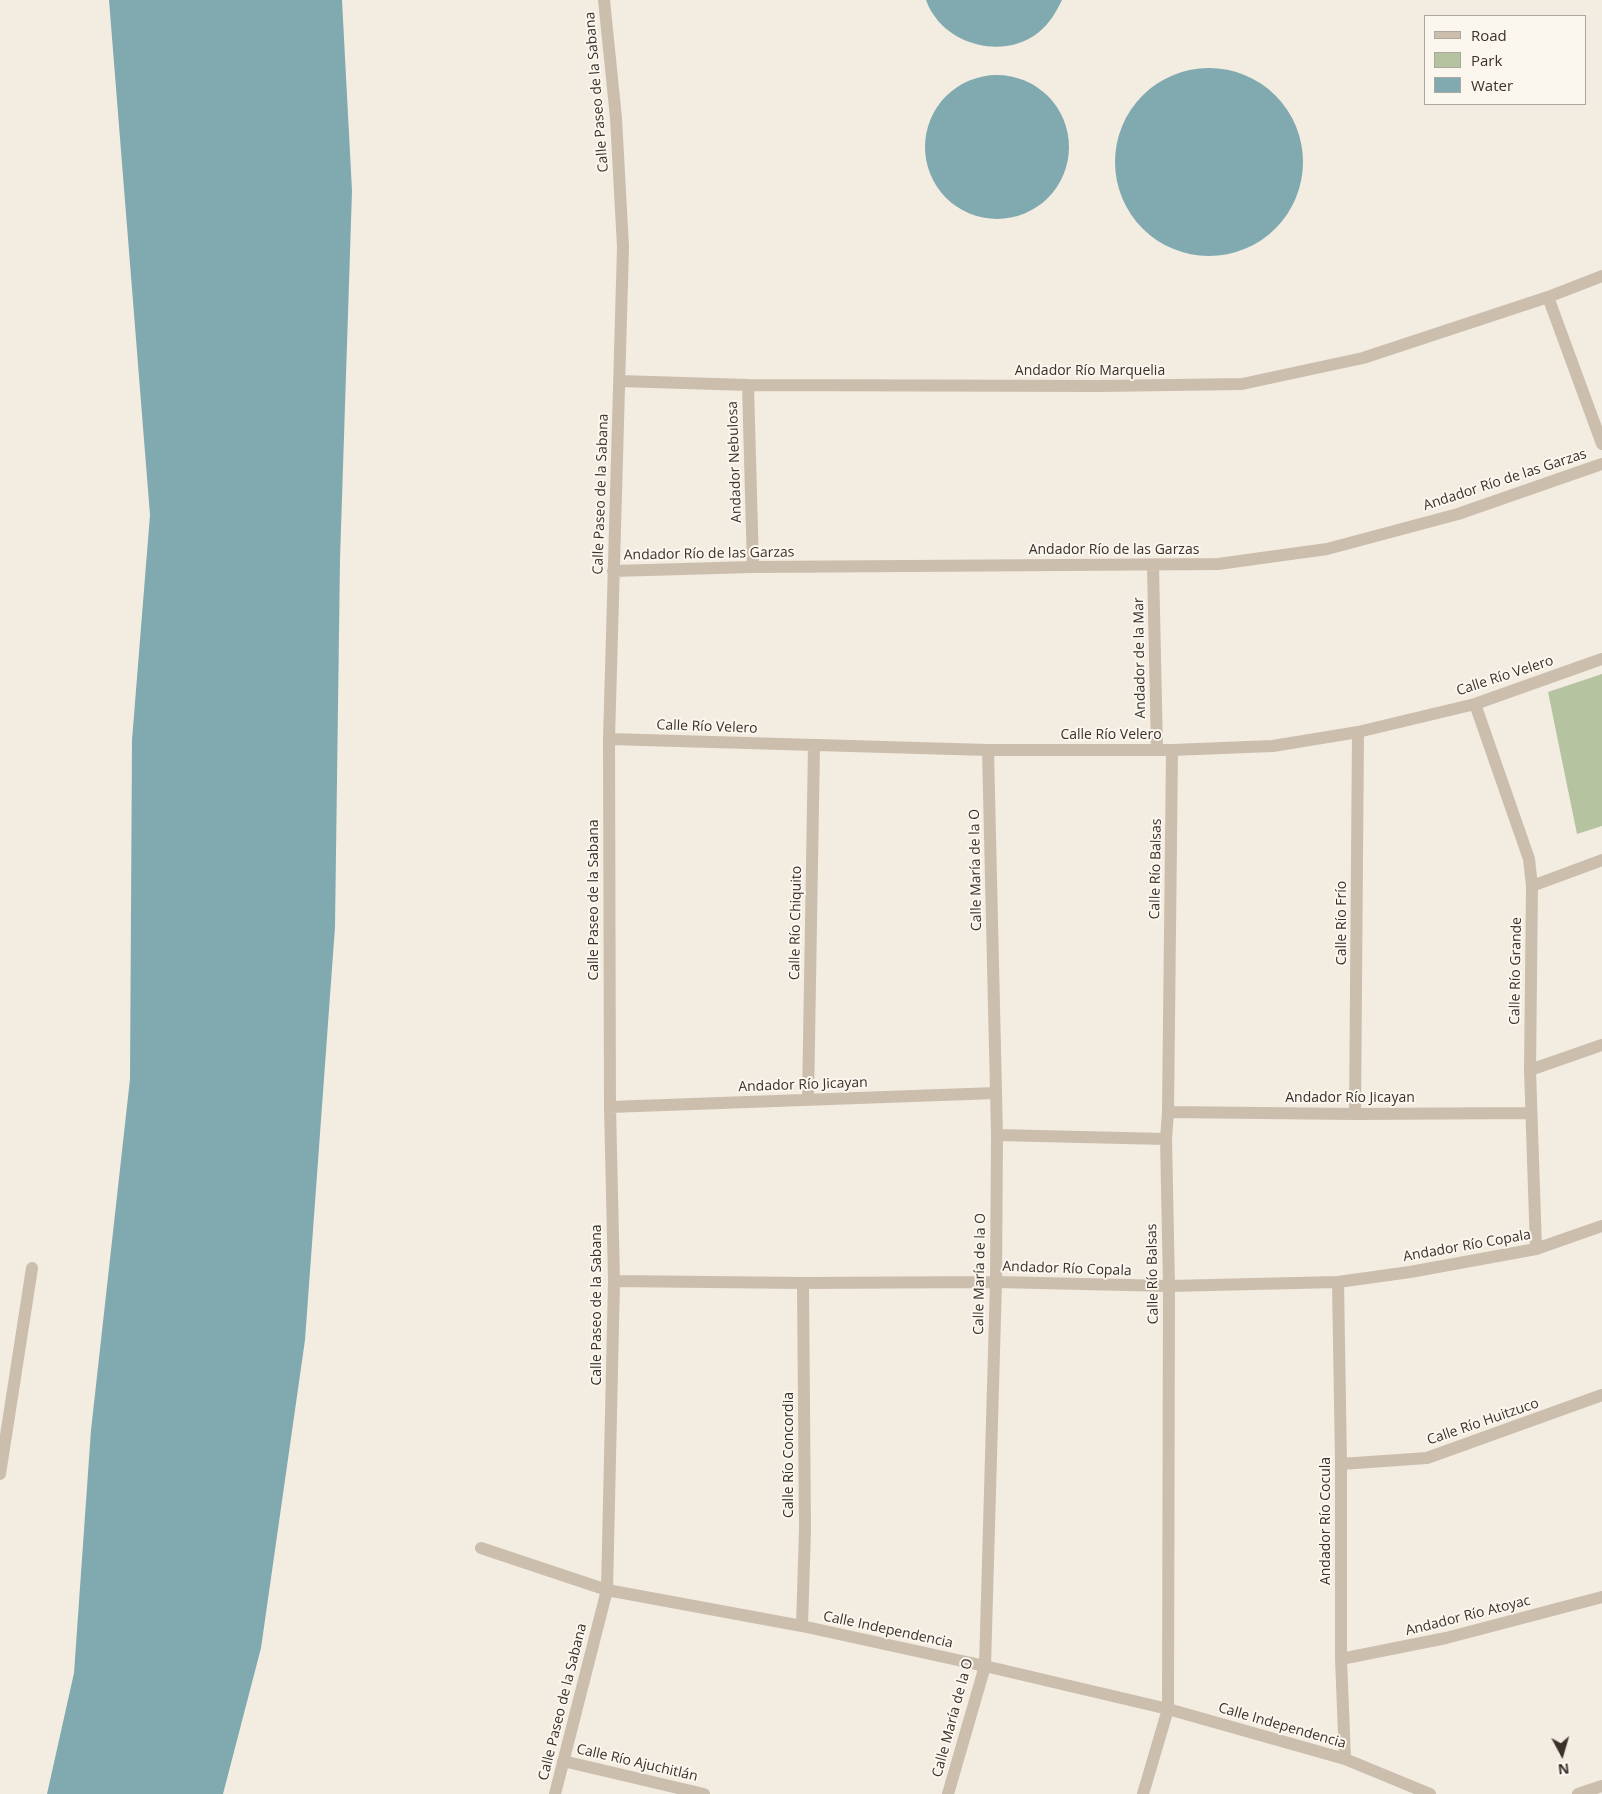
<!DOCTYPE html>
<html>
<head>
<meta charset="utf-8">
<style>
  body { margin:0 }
  #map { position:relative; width:1602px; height:1794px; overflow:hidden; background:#f3ece1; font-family:"Open Sans",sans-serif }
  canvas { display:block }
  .legend { position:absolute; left:1424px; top:15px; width:162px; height:90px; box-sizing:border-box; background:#fbf6ee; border:1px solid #aea7a0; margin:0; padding:6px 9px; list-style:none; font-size:15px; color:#3a312b }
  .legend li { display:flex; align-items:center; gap:10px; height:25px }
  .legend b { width:25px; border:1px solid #aea7a0 }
  .north { position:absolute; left:1537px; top:1729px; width:50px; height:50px; -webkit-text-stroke:4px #fbf6ee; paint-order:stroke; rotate:174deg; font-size:14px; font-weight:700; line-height:20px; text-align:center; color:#3a312b }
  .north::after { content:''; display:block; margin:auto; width:18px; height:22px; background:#3a312b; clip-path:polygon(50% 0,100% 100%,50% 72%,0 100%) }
</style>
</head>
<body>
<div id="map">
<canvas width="1602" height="1794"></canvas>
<ul class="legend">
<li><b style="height:6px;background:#ccbead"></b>Road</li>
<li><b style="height:14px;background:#b5c3a1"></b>Park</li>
<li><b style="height:14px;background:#80aab0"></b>Water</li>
</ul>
<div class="north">N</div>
</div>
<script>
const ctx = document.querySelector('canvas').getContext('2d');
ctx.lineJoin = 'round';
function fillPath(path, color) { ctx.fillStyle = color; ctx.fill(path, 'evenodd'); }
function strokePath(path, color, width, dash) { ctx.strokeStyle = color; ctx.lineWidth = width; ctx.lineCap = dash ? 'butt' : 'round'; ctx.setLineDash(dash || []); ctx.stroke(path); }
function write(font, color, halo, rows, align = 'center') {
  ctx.font = font + ' "Open Sans",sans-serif'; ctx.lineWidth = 4; ctx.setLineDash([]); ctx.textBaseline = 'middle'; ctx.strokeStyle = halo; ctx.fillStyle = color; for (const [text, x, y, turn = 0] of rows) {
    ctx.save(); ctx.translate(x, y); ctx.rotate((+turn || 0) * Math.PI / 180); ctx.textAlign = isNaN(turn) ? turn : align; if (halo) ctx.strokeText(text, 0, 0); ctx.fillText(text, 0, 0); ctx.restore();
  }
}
fillPath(new Path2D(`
  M1602,674V826L1577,834L1548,692Z`), '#b5c3a1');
fillPath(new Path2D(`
  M109,0H342L352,191L340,559L335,927L305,1340L261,1648L223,1794H47L74,1673L91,1430L130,1079L132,740L150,515Z
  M926,0H1062C1056,12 1050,23 1039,32C1008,58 955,48 933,14C930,10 928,5 926,0Z
  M1115 162a94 94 0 1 1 188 0a94 94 0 1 1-188 0Z
  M925 147a72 72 0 1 1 144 0a72 72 0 1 1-144 0Z`), '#80aab0');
strokePath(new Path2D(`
  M1548,297L1602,444
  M620,381L748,385L1100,386L1242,384L1363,358L1548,297L1602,276
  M748,385L753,567
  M1153,565L1157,750
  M613,571L753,567L1218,564L1327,549L1458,514L1602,464
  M1475,704L1529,859L1532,886L1530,1070L1536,1249
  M609,739L988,750H1172L1273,746L1358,732L1475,704L1602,659
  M1532,886L1602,860
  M1530,1070L1602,1045
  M808,1100L814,746
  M610,1107L996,1093
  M1168,1112L1355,1114L1531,1113
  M1355,1114L1358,732
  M997,1135L1166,1139
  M614,1281L803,1283L996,1282L1169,1286L1338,1282L1410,1272L1536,1249L1602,1226
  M1338,1282L1341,1464V1659L1345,1759
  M1341,1464L1427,1458L1602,1395
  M0,1474L32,1268
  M481,1548L607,1590L802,1626L985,1666L1168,1709L1345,1759L1430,1794
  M802,1626L805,1529L803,1283
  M1341,1659L1446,1638L1602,1597
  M563,1761L704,1794
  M555,1794L607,1590L614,1281L610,1107L609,739L623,247L616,118L604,0
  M948,1794L985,1666L996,1282L997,1135L988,750
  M1143,1794L1168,1709L1169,1286L1166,1139L1168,1112L1172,750
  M1578,1794L1602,1786`), '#ccbead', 12);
write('14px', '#3a312b', '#fbf6ee', [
  ["Calle Paseo de la Sabana",597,92,-95],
  ["Andador Río Marquelia",1090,371],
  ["Andador Nebulosa",735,462,-92],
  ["Andador Río de las Garzas",1505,480,-18],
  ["Calle Paseo de la Sabana",601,494,-88],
  ["Andador Río de las Garzas",1114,550],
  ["Andador Río de las Garzas",709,554,-1],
  ["Andador de la Mar",1140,658,-91],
  ["Calle Río Velero",1505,676,-18],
  ["Calle Río Velero",707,727,2],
  ["Calle Río Velero",1111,735],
  ["Calle Río Balsas",1156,869,-89],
  ["Calle María de la O",976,870,-91],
  ["Calle Paseo de la Sabana",594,900,-90],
  ["Calle Río Chiquito",796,923,-89],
  ["Calle Río Frío",1342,923,-90],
  ["Calle Río Grande",1516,971,-89],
  ["Andador Río Jicayan",803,1085,-2],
  ["Andador Río Jicayan",1350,1098],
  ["Andador Río Copala",1467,1246,-10],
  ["Andador Río Copala",1067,1269,2],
  ["Calle María de la O",980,1274,-89],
  ["Calle Río Balsas",1153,1274,-91],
  ["Calle Paseo de la Sabana",597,1305,-90],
  ["Calle Río Huitzuco",1483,1422,-19],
  ["Calle Río Concordia",789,1455,-90],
  ["Andador Río Cocula",1326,1521,-90],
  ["Andador Río Atoyac",1468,1616,-14],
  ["Calle Independencia",888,1630,12],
  ["Calle Paseo de la Sabana",563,1702,-76],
  ["Calle María de la O",953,1718,-75],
  ["Calle Independencia",1282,1726,16],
  ["Calle Río Ajuchitlán",637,1763,13]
]);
</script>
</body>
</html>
